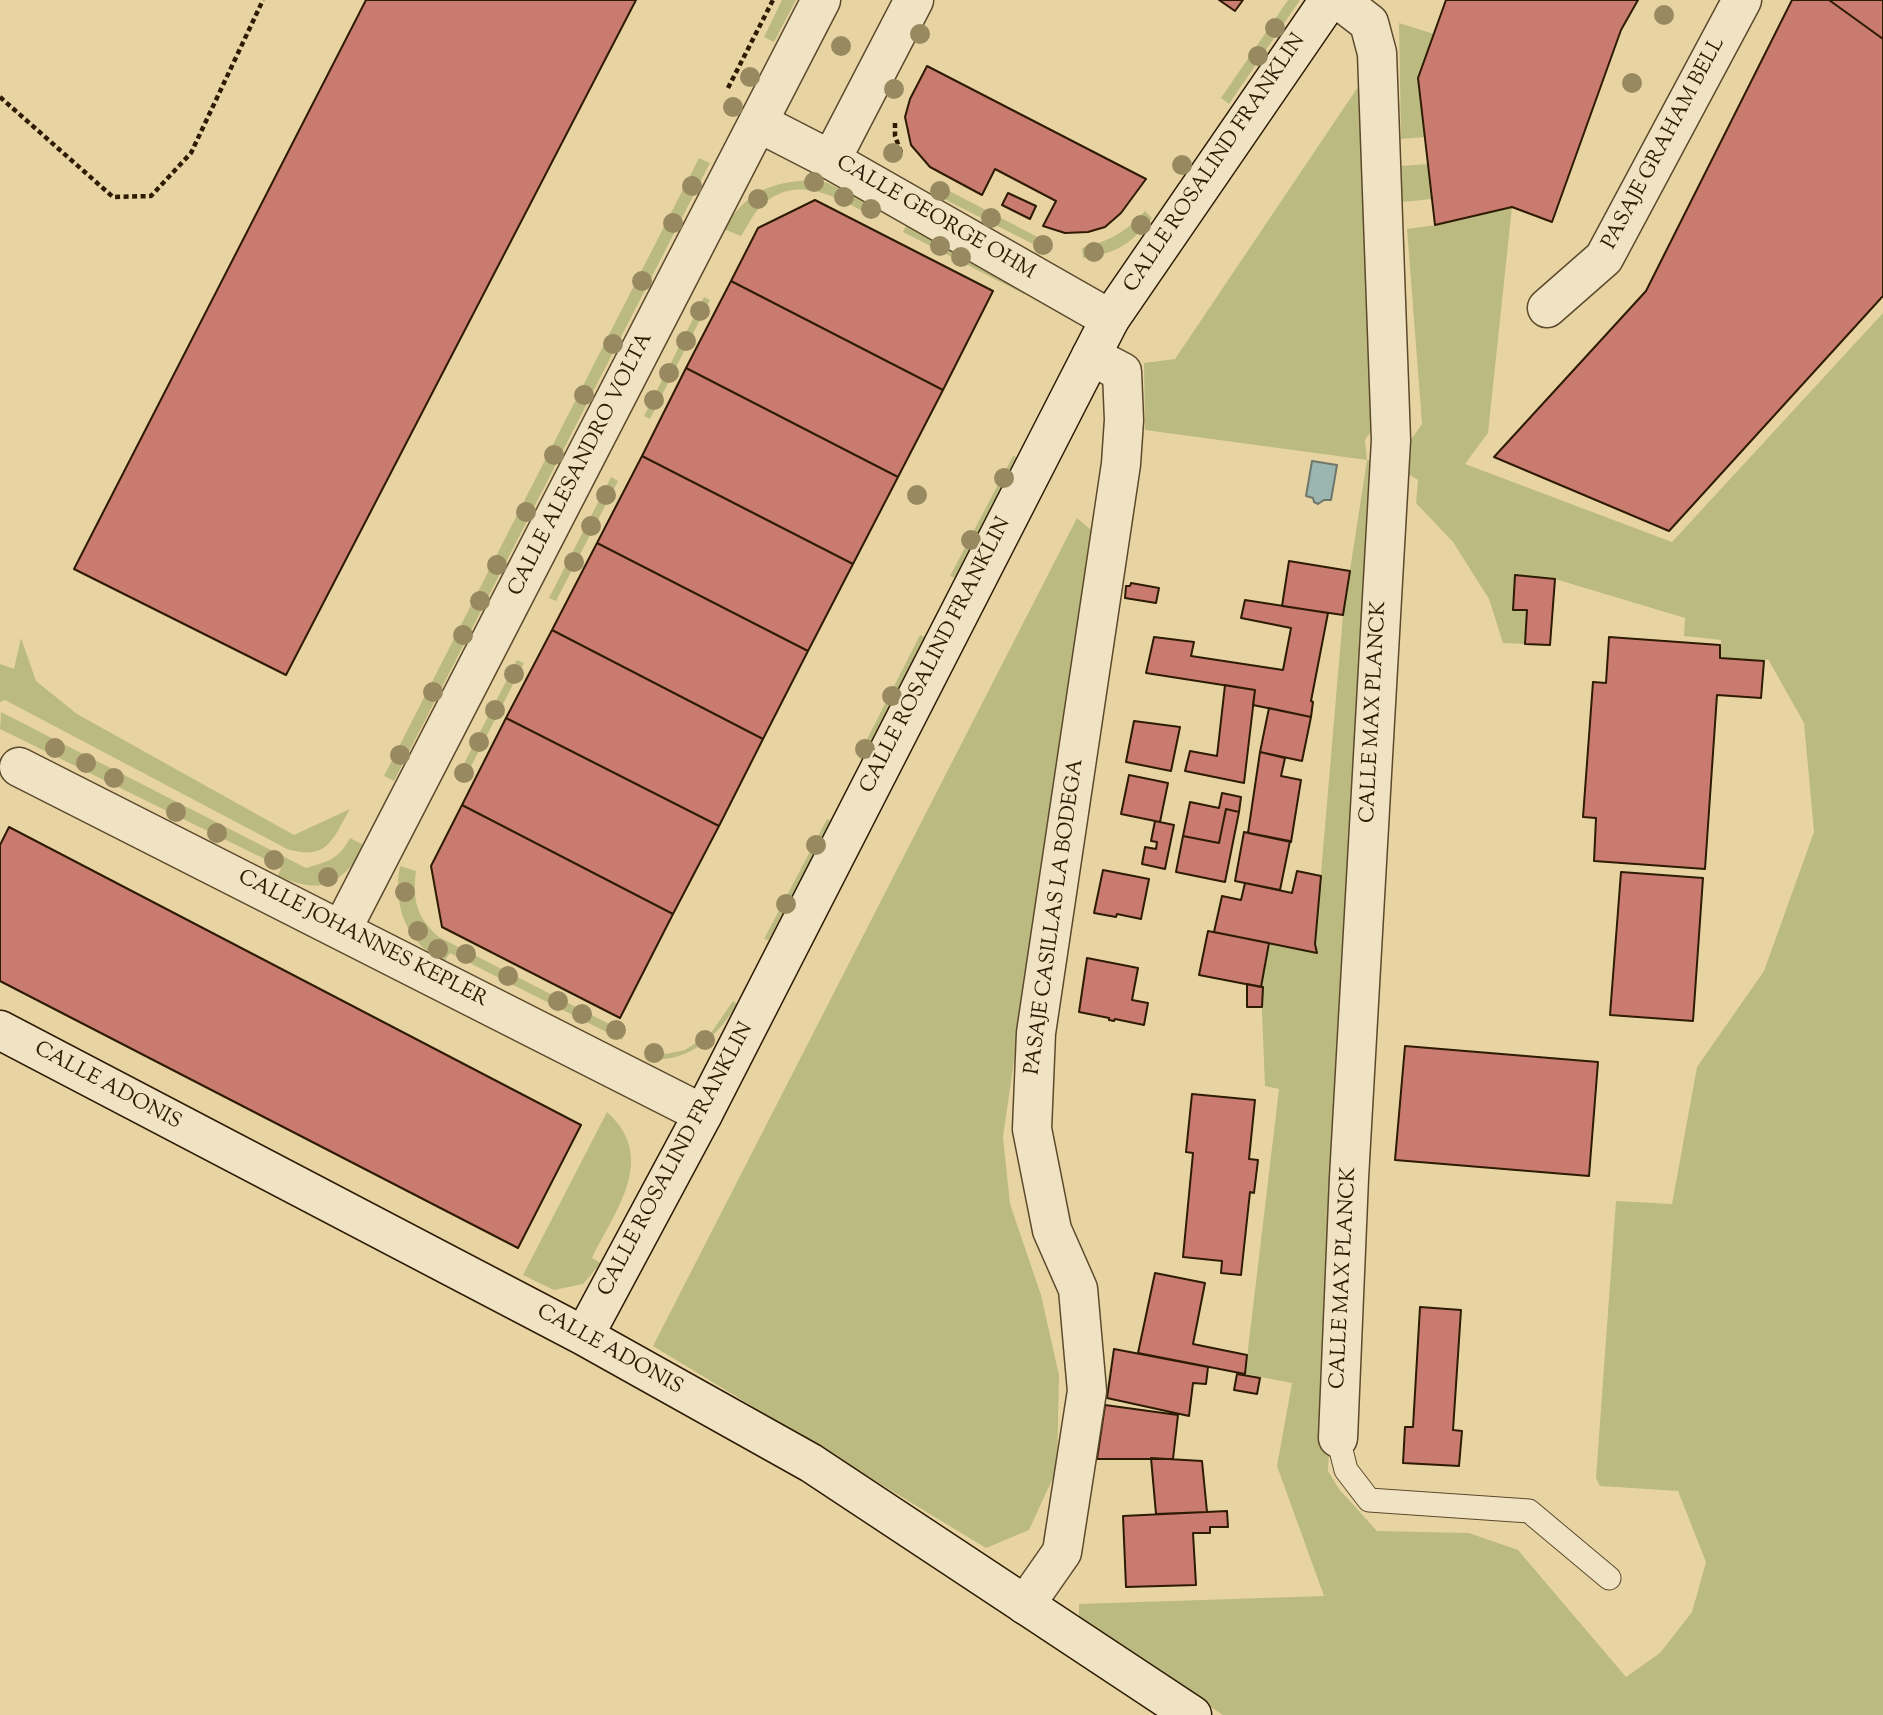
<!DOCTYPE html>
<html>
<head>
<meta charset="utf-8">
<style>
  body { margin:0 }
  canvas { display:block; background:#e8d4a3 }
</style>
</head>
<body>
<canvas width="1883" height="1715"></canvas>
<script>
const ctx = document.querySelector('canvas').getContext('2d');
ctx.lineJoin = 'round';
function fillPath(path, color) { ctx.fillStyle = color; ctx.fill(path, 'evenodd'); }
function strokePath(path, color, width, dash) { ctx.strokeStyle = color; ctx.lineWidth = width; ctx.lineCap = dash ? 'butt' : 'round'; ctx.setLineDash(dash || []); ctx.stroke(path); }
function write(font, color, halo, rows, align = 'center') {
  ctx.font = font + ' "Sorts Mill Goudy",serif'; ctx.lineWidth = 5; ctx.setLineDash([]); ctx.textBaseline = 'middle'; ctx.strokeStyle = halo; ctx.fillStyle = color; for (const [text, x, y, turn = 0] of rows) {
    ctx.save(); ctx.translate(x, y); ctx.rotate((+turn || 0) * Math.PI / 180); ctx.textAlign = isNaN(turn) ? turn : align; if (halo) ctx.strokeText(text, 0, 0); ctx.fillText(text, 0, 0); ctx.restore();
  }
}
fillPath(new Path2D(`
  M782,0H796L774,42L764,37Z
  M1288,0H1300L1229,104L1221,98Z
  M1399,23L1434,34L1418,78L1425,137L1401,139Z
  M1360,84L1377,423L1365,440L1367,460L1377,462L1328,1471L1339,1489L1377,1531L1469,1533L1518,1550L1626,1677L1660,1653L1692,1612L1706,1562L1678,1491L1600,1486L1596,1478L1616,1201L1672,1204L1697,1067L1764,971L1814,832L1804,723L1768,659L1764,661L1720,658L1721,640L1684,636L1685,618L1555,579L1516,575L1514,610H1527L1525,644L1503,643L1489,599L1453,542L1416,503L1418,480L1406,473L1407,445L1422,424L1407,229L1436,225L1512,207L1488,433L1465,464L1672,542L1883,313V1715H1223L1079,1619V1604L1324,1596L1277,1466L1292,1383L1245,1374L1279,1089L1265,1086L1261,987L1269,943L1316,953L1315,944L1343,615L1367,460L1145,430L1144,363L1175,359Z
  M699,158L710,163L394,781L384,776Z
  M1428,164L1432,199L1402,202L1400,166Z
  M812,180L828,183L881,211L876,218C839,199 796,170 759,208C752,216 747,227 741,236L724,229C746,192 770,182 812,180Z
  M936,184L1051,244L1047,251L932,193Z
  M1145,211L1152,218C1130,245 1117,253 1083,258L1082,248C1112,240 1124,233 1145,211Z
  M907,224L1027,289L1024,294L903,232Z
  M704,297L710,300L650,419L644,416Z
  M1013,456L1017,457L955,578L950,576Z
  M611,477L618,481L556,601L549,598Z
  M1077,518L1091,530L1003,1137L1010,1204L1041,1295L1059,1375L1057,1469L1029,1530L986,1548L653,1346Z
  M920,635L925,637L862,760L858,757Z
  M21,638L36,681L77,714L294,835L350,809C332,840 328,861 287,849L5,700L0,702V664L14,669Z
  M517,660L524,663L463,782L456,779Z
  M1,712L306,868C329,861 338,860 350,838L366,846C339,886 323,895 278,876L281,867L0,729Z
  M827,819L831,821L769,940L764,939Z
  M400,866L416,871C412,900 417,918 439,937L625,1032L622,1040L450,953L444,962C407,944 392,905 400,866Z
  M733,1001L737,1004C717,1038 687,1064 645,1059L651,1046L666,1054L685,1050L711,1033Z
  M607,1112C658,1158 616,1209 592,1258L601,1263L583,1284L554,1290L523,1275Z`), '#bbbb81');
const water = new Path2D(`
  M1312,461L1337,465L1331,500H1324L1318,504L1314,502L1313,498L1306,496Z`);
fillPath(water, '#9bb5b1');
strokePath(water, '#6f776b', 2);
const building = new Path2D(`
  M366,0H636L286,675L74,569Z
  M1219,0H1243L1235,11Z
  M1446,0H1638L1621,30L1552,222L1512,207L1435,225L1418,78Z
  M1792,0H1829L1883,39V296L1669,531L1494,457L1646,291Z
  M1829,0H1883V39Z
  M927,66L1146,179L1121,213L1105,227L1088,232L1065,233L1043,226L1056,201L995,169L982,195L930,167L911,145L905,117L910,99Z
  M1008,193L1036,206L1030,219L1002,205Z
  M815,200L993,291L943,390L731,281L758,228Z
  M731,281L943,390L898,477L686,368Z
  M686,368L898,477L853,564L642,456Z
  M642,456L853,564L808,651L597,543Z
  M597,543L808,651L763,739L552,630Z
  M1289,561L1350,571L1343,615L1282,606Z
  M1515,575L1555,579L1550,645L1525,644L1527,610H1513Z
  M1131,583L1159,588L1156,603L1125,598L1126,586H1130Z
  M1245,600L1328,613L1311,701L1313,702L1311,717L1253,705L1255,690L1146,673L1154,637L1194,642L1191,656L1283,670L1291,628L1241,618Z
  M552,630L763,739L719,826L506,718Z
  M1609,637L1720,645V658L1764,661L1761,698L1717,695L1705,869L1594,861L1596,818L1583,817L1593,682L1606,683Z
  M1225,685L1255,690L1244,783L1185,771L1190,751L1217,756Z
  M1269,708L1311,717L1302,761L1260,752Z
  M506,718L719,826L673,914L462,805Z
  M1134,721L1180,727L1171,771L1126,762Z
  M1260,752L1285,758L1281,776L1301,780L1291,842L1248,833Z
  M1129,775L1168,783L1160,822L1121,814Z
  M1222,793L1241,797L1239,812L1226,809L1219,843L1183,836L1190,802L1219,808Z
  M462,805L673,914L620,1018L442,927L431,866Z
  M1226,809L1239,812L1225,882L1176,872L1183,836L1219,843Z
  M1155,821L1174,825L1165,869L1142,864L1145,847L1156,849L1157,842L1151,841Z
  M9,827L581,1125L518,1248L0,981V845Z
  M1244,832L1290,841L1280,890L1235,881Z
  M1103,870L1149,879L1141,919L1117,914L1116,917L1094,913Z
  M1297,871L1321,876L1315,944L1317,953L1214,932L1222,896L1241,900L1245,883L1292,893Z
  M1621,872L1703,878L1693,1021L1610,1015Z
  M1208,931L1269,943L1261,987L1199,975Z
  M1087,958L1138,968L1132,1000L1148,1003L1144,1025L1115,1019L1114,1021L1109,1020V1018L1079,1012Z
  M1247,984L1263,987L1262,1007H1247Z
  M1405,1046L1598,1062L1589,1176L1395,1160Z
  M1192,1094L1255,1100L1249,1159L1258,1160L1254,1193L1250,1192L1241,1275L1221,1273L1222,1261L1183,1257L1193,1153L1186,1152Z
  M1155,1273L1205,1283L1193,1344L1247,1355L1245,1374L1138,1353Z
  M1420,1307L1461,1310L1453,1430L1462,1431L1459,1466L1403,1463L1405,1427H1413Z
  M1114,1349L1208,1367L1206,1384L1193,1383L1189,1416L1107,1398Z
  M1237,1374L1260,1378L1257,1394L1234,1390Z
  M1105,1405L1178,1415L1173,1459H1097Z
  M1151,1458L1202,1461L1207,1512L1156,1514Z
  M1227,1511L1228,1527H1210V1533H1193L1196,1585L1126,1587L1123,1516Z`);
fillPath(building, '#c87b6e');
strokePath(building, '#2e1b03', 2);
const lane = new Path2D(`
  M1338,1438L1346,1470L1369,1500L1529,1511L1609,1578`);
const street = new Path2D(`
  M759,123L831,160L1110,319
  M831,160L914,0
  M1547,308L1604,258L1742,0
  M19,767L703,1114
  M342,929L821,0
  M1338,1438L1349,1178L1391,440L1377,53L1369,23L1339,0
  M1025,1605L1062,1552L1087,1391L1078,1289L1052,1230L1032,1129L1036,1033L1121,464L1124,420L1122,372L1091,356`);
const secondary = new Path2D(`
  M0,1030L584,1336L811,1463L1192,1715
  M584,1336L703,1114L1110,319L1329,0`);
strokePath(lane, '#5c492b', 25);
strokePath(street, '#5c492b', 41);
strokePath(secondary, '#2e1b03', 41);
strokePath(new Path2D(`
  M728,88L773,0
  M0,97L113,197L151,196L191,153L263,0
  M895,123V136L902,155`), '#2e1b03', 4.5, [5, 3.5]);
strokePath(lane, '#f0e3c3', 23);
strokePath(street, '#f0e3c3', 38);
strokePath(secondary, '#f0e3c3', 38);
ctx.fillStyle = '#998960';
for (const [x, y] of [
  [1664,15],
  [1275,28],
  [920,34],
  [841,46],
  [1258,56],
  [750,77],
  [1632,83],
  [894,89],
  [733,107],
  [893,153],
  [1182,165],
  [814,182],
  [692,186],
  [940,191],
  [844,197],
  [758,199],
  [871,209],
  [991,218],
  [673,223],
  [1141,225],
  [1043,245],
  [940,246],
  [1094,252],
  [961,257],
  [642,281],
  [700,311],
  [686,341],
  [613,344],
  [669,373],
  [584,395],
  [654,400],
  [554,455],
  [1004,478],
  [606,495],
  [917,495],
  [526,512],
  [591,526],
  [971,540],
  [574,562],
  [497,565],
  [480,601],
  [463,635],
  [514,674],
  [433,692],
  [892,696],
  [495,710],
  [479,742],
  [55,748],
  [865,749],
  [400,755],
  [86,763],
  [464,773],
  [114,778],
  [176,812],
  [217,833],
  [816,845],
  [274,860],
  [328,877],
  [405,892],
  [786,904],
  [418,931],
  [438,949],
  [466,954],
  [508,976],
  [558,1001],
  [582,1014],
  [616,1030],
  [705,1040],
  [654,1053]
]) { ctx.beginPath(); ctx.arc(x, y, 10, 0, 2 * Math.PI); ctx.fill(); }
write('21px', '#2e1b03', '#f0e3c3', [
  ["PASAJE GRAHAM BELL",1665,144,-62],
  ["CALLE ROSALIND FRANKLIN",1216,164,-56],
  ["CALLE GEORGE OHM",935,219,30],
  ["CALLE ALESANDRO VOLTA",582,465,-63],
  ["CALLE ROSALIND FRANKLIN",937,656,-63],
  ["CALLE MAX PLANCK",1375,712,-87],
  ["PASAJE CASILLAS LA BODEGA",1056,917,-82],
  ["CALLE JOHANNES KEPLER",362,940,27],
  ["CALLE ADONIS",107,1087,28],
  ["CALLE ROSALIND FRANKLIN",677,1160,-62],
  ["CALLE MAX PLANCK",1345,1278,-87],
  ["CALLE ADONIS",609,1351,29]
]);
</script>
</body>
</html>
